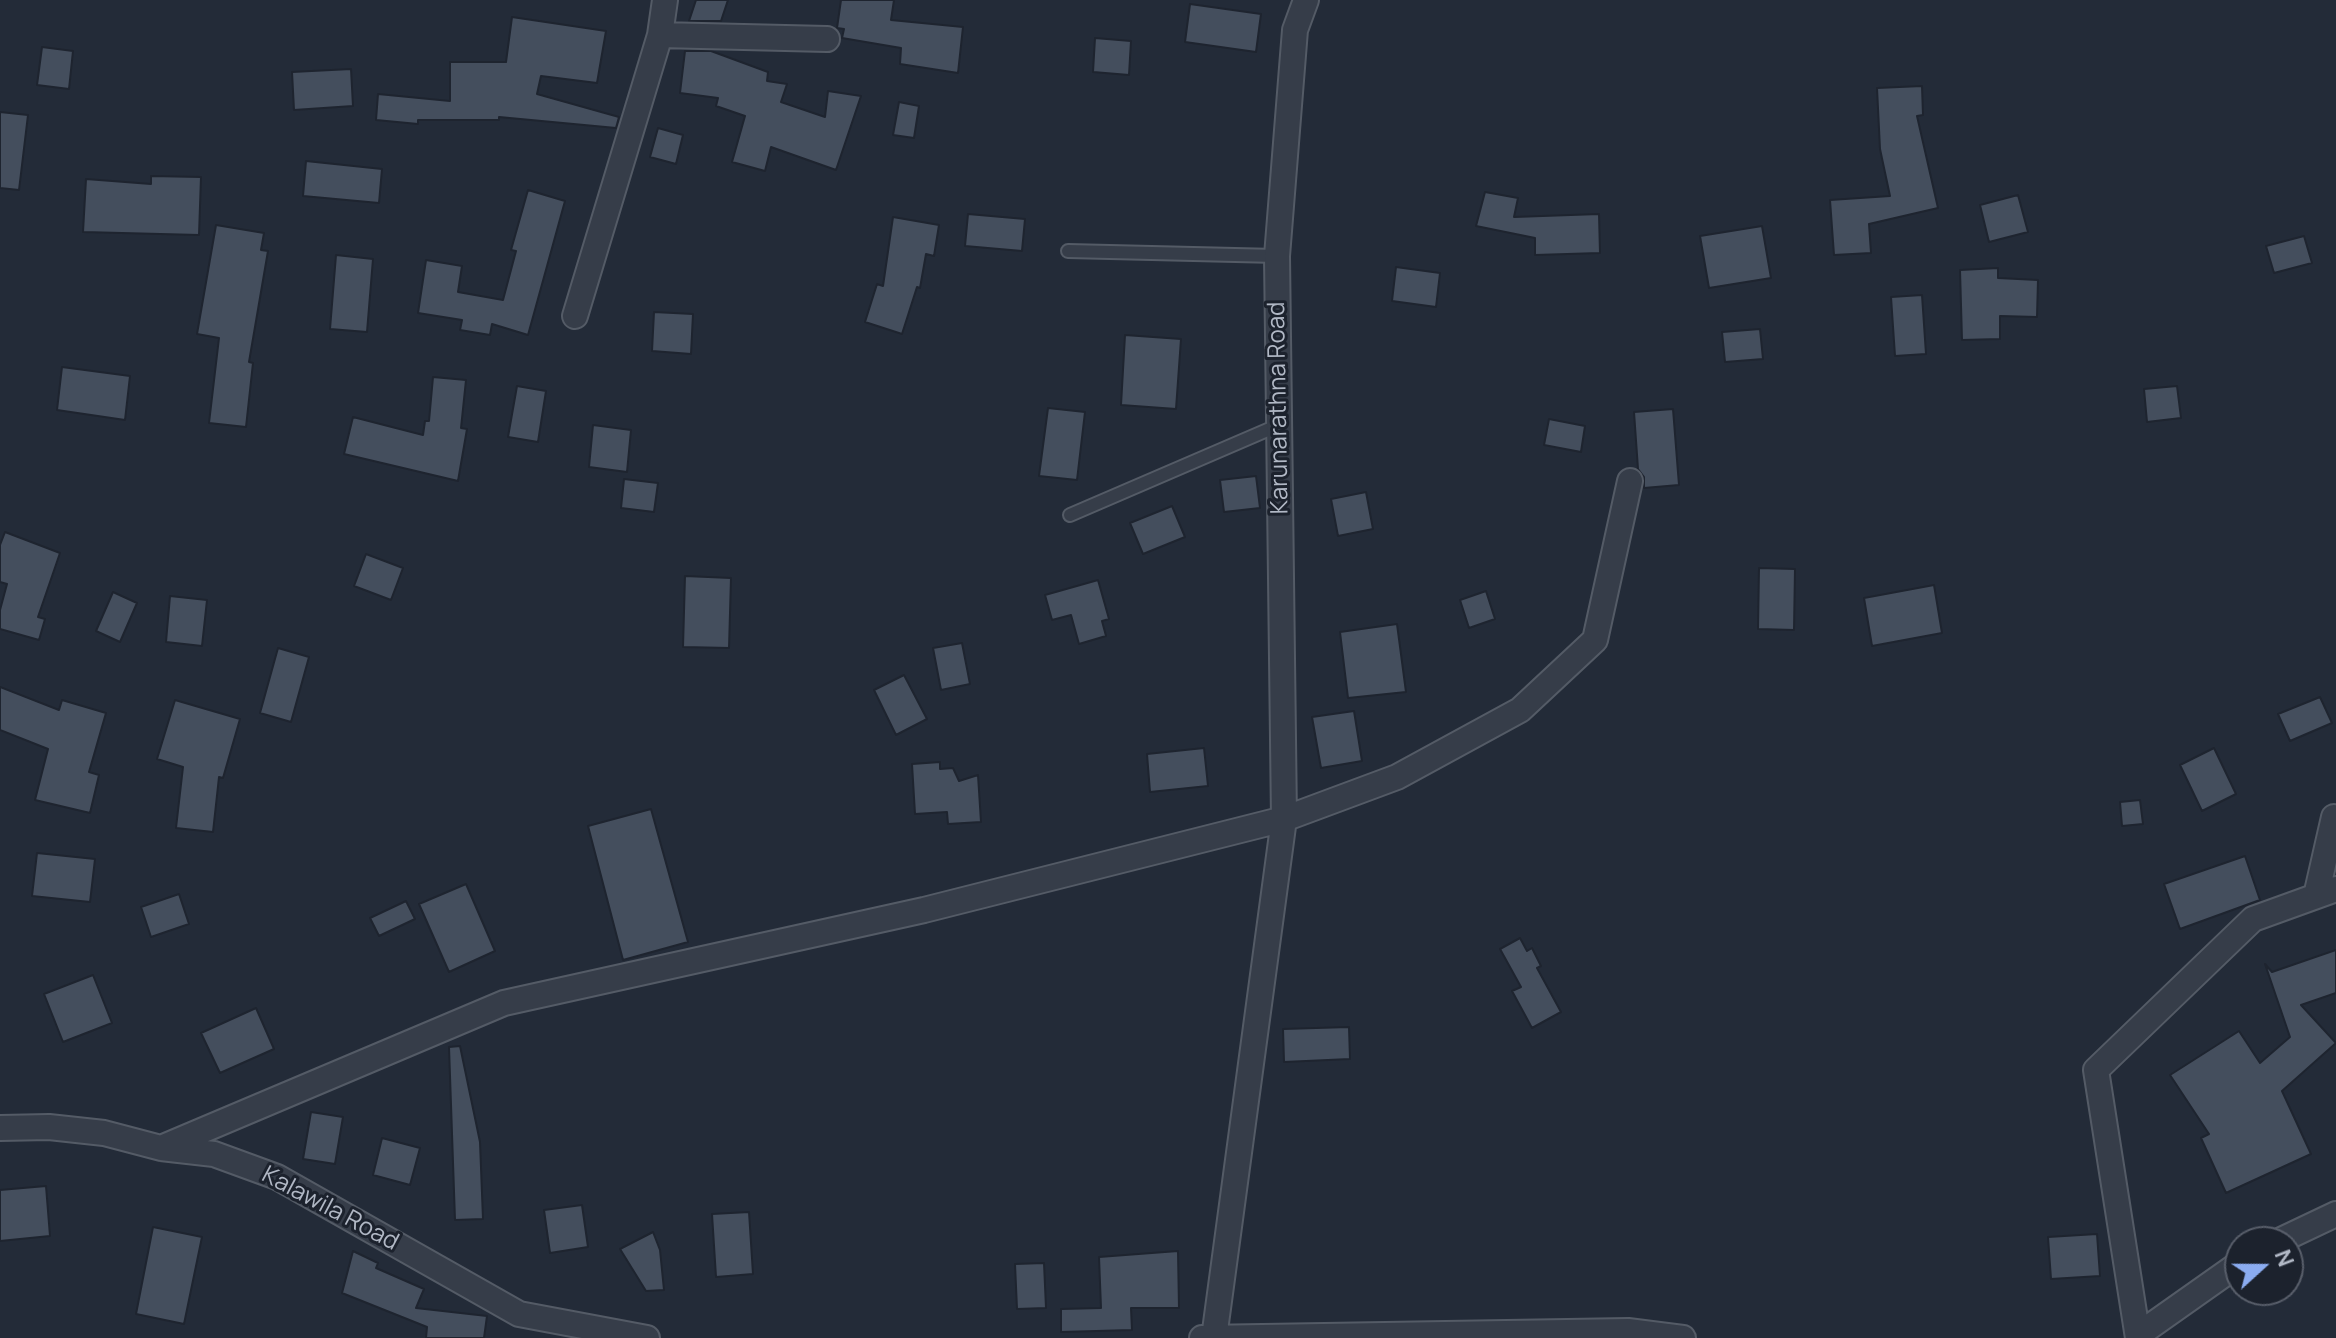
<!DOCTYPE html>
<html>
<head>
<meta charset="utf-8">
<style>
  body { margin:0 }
  #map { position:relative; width:2336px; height:1338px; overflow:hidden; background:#232b38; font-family:Manrope,sans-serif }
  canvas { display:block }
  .north { position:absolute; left:2224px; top:1226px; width:80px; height:80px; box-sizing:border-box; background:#1c222d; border:2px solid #585e6a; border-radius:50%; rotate:69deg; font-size:22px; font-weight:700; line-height:32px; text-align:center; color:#b1b8c5 }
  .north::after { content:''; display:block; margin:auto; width:28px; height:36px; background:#8bacf0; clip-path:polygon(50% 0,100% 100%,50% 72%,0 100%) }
</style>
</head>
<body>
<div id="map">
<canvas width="2336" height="1338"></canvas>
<div class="north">N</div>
</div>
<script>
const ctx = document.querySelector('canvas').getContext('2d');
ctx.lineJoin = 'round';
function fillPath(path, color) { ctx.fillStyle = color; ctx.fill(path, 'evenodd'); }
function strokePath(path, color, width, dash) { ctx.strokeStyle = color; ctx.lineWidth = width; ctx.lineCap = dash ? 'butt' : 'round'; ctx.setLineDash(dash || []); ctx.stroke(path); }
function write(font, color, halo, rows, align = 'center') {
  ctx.font = font + ' Manrope,sans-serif'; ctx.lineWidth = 6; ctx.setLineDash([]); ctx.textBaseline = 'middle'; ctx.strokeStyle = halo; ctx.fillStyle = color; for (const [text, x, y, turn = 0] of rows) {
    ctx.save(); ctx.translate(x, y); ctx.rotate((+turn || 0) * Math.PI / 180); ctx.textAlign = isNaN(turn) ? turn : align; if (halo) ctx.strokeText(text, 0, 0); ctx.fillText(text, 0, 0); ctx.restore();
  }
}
const building = new Path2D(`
  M696,0H728L721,21H689Z
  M841,0H894L891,20L963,27L958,73L900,64L901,48L842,38L844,29L837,28Z
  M1190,4L1261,14L1256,52L1185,42Z
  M512,17L606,31L597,83L541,76L537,94L619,117L616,128L499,117V120H418V124L376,120L378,94L450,101V62H506Z
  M1095,38L1131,41L1129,75L1093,72Z
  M42,47L73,51L69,89L37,85Z
  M685,51H711L768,72L767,81L787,84L781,102L825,117L828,91L861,96L836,170L771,147L765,171L732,162L745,116L716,106L718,98L680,93Z
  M351,69L353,106L294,110L292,72Z
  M1922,86L1923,115L1917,116L1938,208L1869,224L1871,253L1834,255L1830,200L1890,196L1880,149L1877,88Z
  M899,102L919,106L914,138L893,135Z
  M0,112L28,115L19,190L0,188Z
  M658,128L683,135L676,164L650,157Z
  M306,161L382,169L379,203L303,196Z
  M151,176L201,177L199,235L83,232L86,179L151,184Z
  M528,190L565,201L528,335L492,324L490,335L460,330L462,320L418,313L426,260L462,266L458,292L503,300L516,251L511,250Z
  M1485,192L1518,198L1514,217L1599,214L1600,253L1535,255V238L1476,226Z
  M2018,195L2028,232L1989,242L1980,205Z
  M968,214L1025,219L1022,251L965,246Z
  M893,217L939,225L934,256L926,254L920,288L917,287L902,334L865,322L877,284L883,286Z
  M216,225L264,233L261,250L268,251L249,362L253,363L246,427L209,423L219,338L197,334Z
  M1762,226L1771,278L1709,288L1700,236Z
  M2304,236L2312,263L2274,273L2266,246Z
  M336,255L373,259L367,332L330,329Z
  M1396,267L1440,273L1436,307L1392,301Z
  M1998,268V278L2038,280L2037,317L2000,316V339L1962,340L1960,270Z
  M1922,295L1926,354L1895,356L1891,297Z
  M654,312L693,314L691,354L652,351Z
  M1760,329L1763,359L1725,362L1722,332Z
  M1125,335L1181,339L1176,409L1121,405Z
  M62,367L130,376L125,420L57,410Z
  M433,377L466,380L461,428L467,429L458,481L344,454L353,417L423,435L425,421H429Z
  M517,386L546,391L538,442L508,437Z
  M2177,386L2181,418L2147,422L2144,389Z
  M1048,408L1085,412L1077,480L1039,476Z
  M1673,409L1679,485L1644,488V477L1638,469L1634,412Z
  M1549,419L1585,426L1581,452L1544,445Z
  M593,425L631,430L627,472L589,467Z
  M1256,476L1260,508L1224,512L1220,480Z
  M624,479L658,483L654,512L621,508Z
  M1366,492L1373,529L1338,536L1331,499Z
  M1172,506L1185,537L1143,554L1130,523Z
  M5,532L60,553L38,617L45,619L39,640L0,629V610L7,584L0,582V545Z
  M366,554L403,568L391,600L354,586Z
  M1759,568L1795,569L1794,630L1758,629Z
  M685,576L731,578L729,648L683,647Z
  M1098,580L1109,619L1102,621L1106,636L1079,644L1071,615L1052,620L1045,595Z
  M1934,585L1942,633L1872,646L1864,598Z
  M1486,591L1495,619L1469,628L1460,600Z
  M113,592L137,603L120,642L96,631Z
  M170,596L207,600L202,646L166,642Z
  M1397,624L1406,692L1348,698L1340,632Z
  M962,643L970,684L941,690L933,648Z
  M278,648L309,657L291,722L260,713Z
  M904,675L927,719L896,735L874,690Z
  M0,687L59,710L62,700L106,713L89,772L99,775L90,813L35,800L48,749L0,730Z
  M2320,697L2332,723L2290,741L2278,714Z
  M175,700L240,719L223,778L219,777L213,832L176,828L183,767L157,759Z
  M1354,711L1362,761L1321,768L1312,717Z
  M1204,748L1208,786L1150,792L1147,754Z
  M2214,748L2236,794L2202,811L2180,765Z
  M940,762V769L953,768L959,781L978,775L981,822L948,824L947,812L915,814L912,764Z
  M2140,800L2143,824L2122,826L2120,802Z
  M651,809L688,942L623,960L588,826Z
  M37,853L95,859L90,902L32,896Z
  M2245,856L2260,900L2180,929L2164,884Z
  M466,884L495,951L449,972L419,904Z
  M179,894L189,924L151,937L141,907Z
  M406,901L415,919L379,936L370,918Z
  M1520,938L1527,951L1532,948L1541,966L1537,968L1561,1012L1532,1028L1512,991L1521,987L1500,949Z
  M2336,950V993L2301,1005L2336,1043L2282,1091L2311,1154L2226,1193L2201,1138L2209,1134L2170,1075L2239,1031L2260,1063L2290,1037L2265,964L2272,972Z
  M93,975L112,1023L63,1042L44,994Z
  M256,1008L274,1049L220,1073L201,1033Z
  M1349,1027L1350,1059L1284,1062L1283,1029Z
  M460,1046L480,1142L483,1219L455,1220L449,1047Z
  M311,1112L343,1117L335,1164L303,1159Z
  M382,1138L420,1148L410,1185L373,1175Z
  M46,1186L50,1236L0,1241V1190Z
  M582,1205L588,1247L550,1253L544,1210Z
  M749,1212L753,1274L716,1277L712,1214Z
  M153,1227L202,1237L184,1324L136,1314Z
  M653,1232L660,1250L664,1290L646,1291L620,1249Z
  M2097,1234L2100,1276L2051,1279L2048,1237Z
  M353,1251L378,1263L376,1268L424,1289L416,1308L487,1316L484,1338H426L427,1327L342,1293Z
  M1178,1251L1179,1308H1131L1132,1330L1061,1332V1309L1101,1308L1099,1257Z
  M1044,1263L1046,1308L1017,1309L1015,1264Z`);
fillPath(building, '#444e5d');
strokePath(building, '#1e242f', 2);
const service = new Path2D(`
  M1068,251L1277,256
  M1070,515L1279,425`);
const minor = new Path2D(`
  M660,35L827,39
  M575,316L660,35L665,0
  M2316,896L2334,817
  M0,1128L49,1127L104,1133L161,1148L214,1154L277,1177L519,1314L647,1338
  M161,1148L504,1003L924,910L1284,819L1397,777L1520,710L1595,640L1630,481
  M2277,1242L2336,1214
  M2138,1335L2240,1263
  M1202,1338L1628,1331L1683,1338
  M1214,1338L1284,819L1277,256L1295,30L1306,0
  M2138,1338L2096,1070L2253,919L2336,889`);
strokePath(service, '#545b66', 16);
strokePath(minor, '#545b66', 28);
strokePath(service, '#363d49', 12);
strokePath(minor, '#363d49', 24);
write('24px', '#b1b8c5', '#1c222d', [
  ["Karunarathna Road",1279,408,-91],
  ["Kalawila Road",330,1209,28]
]);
</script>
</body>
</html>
